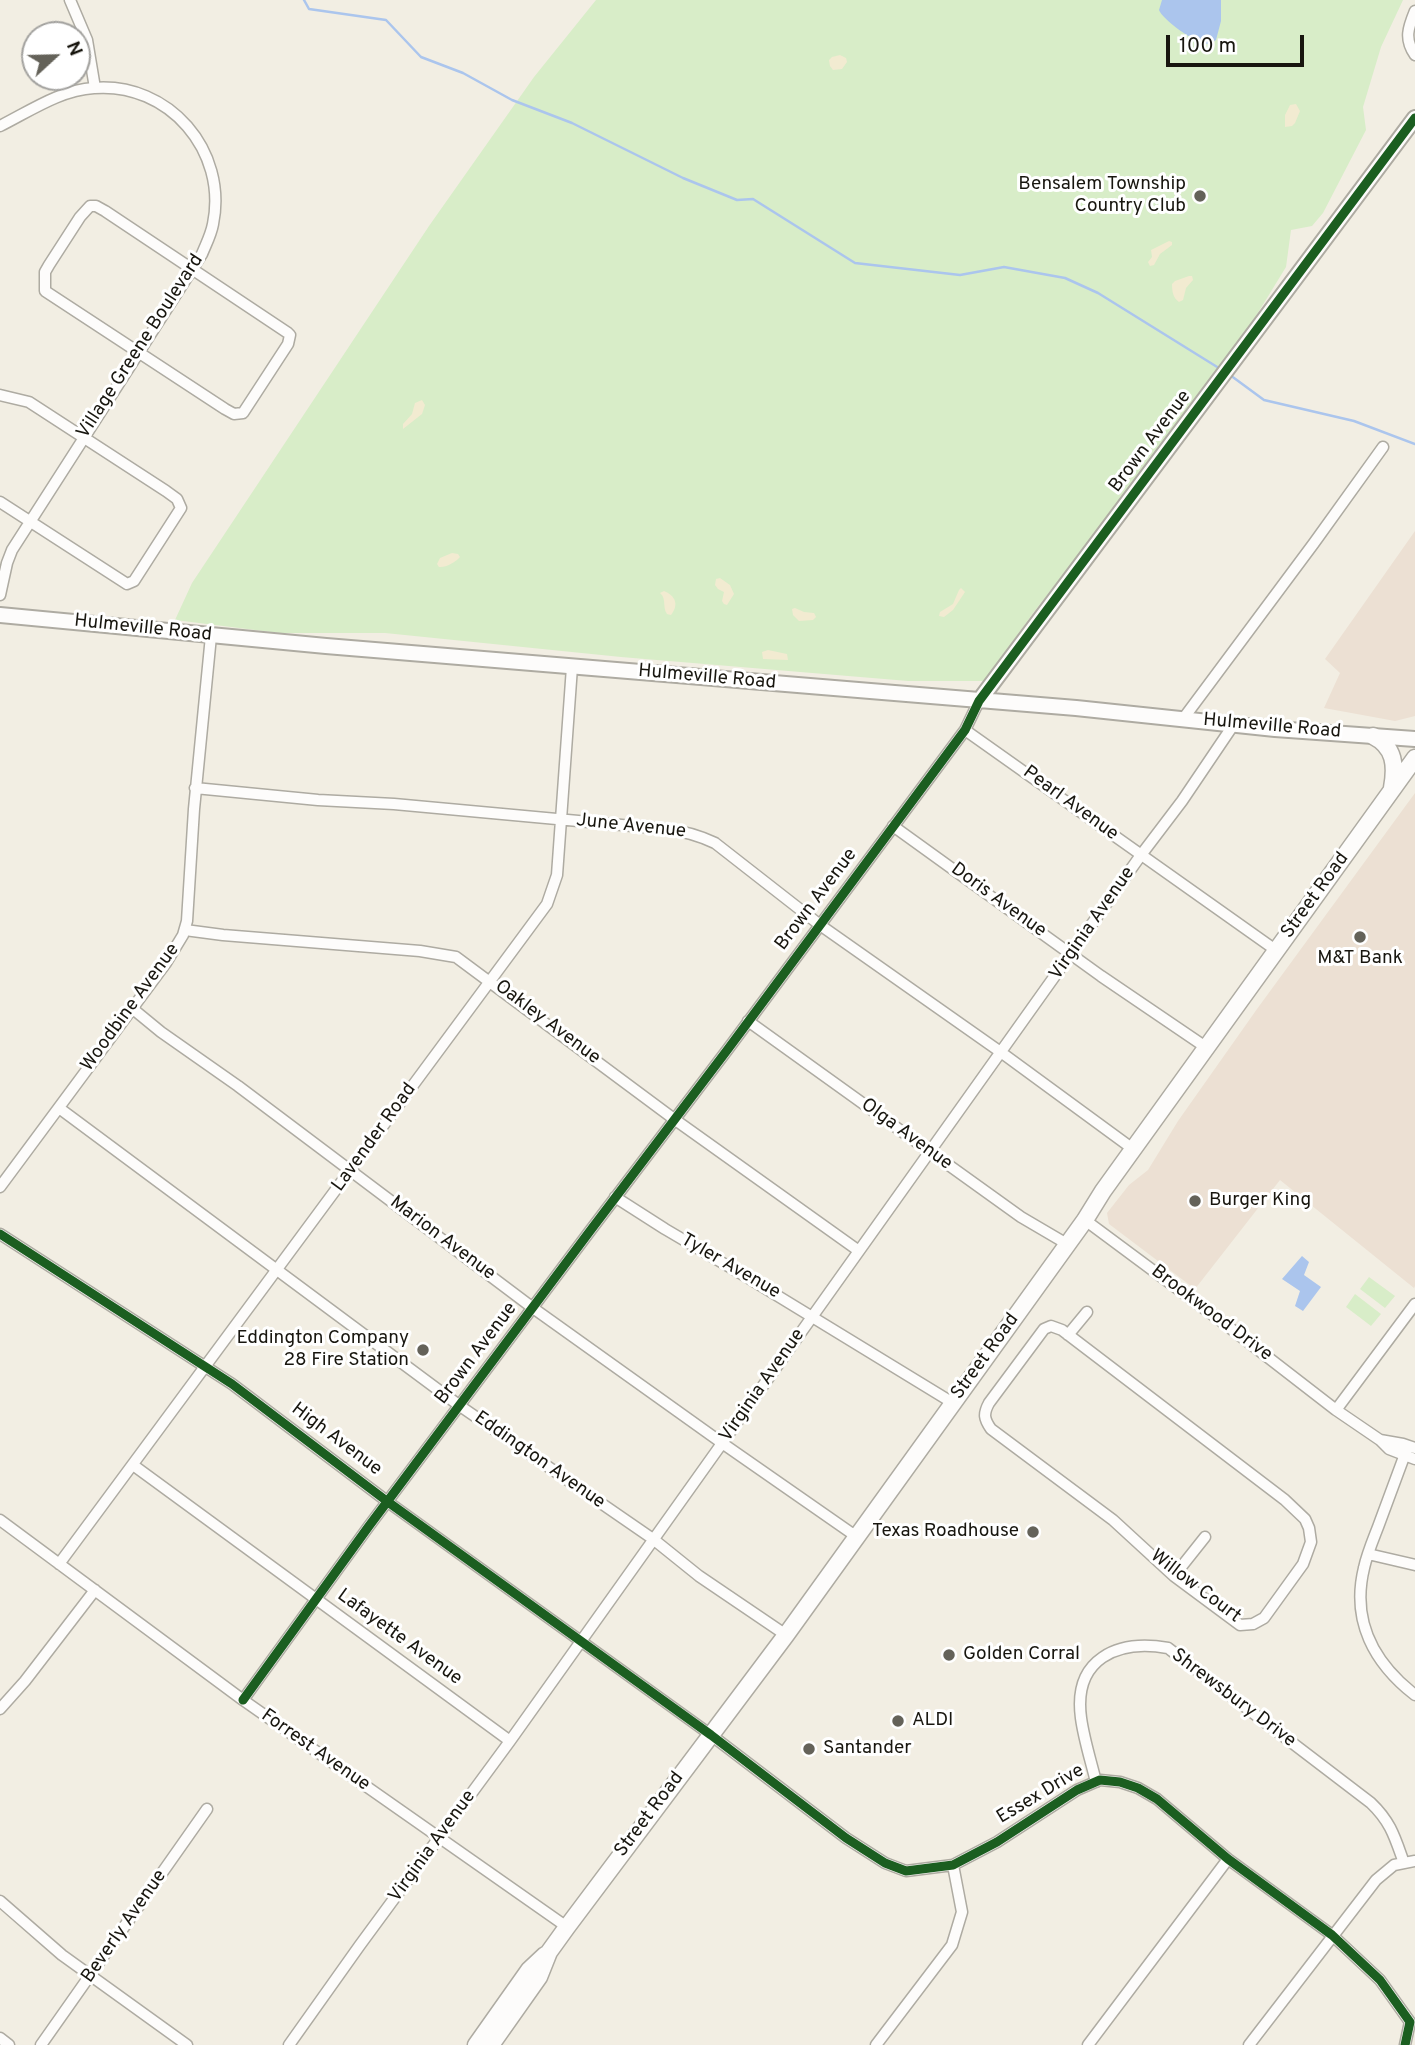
<!DOCTYPE html>
<html>
<head>
<meta charset="utf-8">
<style>
  body { margin:0 }
  #map { position:relative; width:1415px; height:2045px; overflow:hidden; background:#f2eee3; font-family:Overpass,sans-serif }
  canvas { display:block }
  .north { position:absolute; left:21px; top:21px; width:70px; height:70px; box-sizing:border-box; background:#fff; border:2px solid #a3a29f; border-radius:50%; rotate:68deg; font-size:19px; font-weight:700; line-height:28px; text-align:center; color:#18160f }
  .north::after { content:''; display:block; margin:auto; width:24px; height:32px; background:#646259; clip-path:polygon(50% 0,100% 100%,50% 72%,0 100%) }
  .scale { position:absolute; left:1166px; top:35px; width:138px; height:32px; box-sizing:border-box; border:4px solid #18160f; border-top:0; padding-left:9px; font-size:21px; line-height:24px; white-space:nowrap; color:#18160f; -webkit-text-stroke:5px #fff; paint-order:stroke }
</style>
</head>
<body>
<div id="map">
<canvas width="1415" height="2045"></canvas>
<div class="north">N</div>
<div class="scale">100 m</div>
</div>
<script>
const ctx = document.querySelector('canvas').getContext('2d');
ctx.lineJoin = 'round';
function fillPath(path, color) { ctx.fillStyle = color; ctx.fill(path, 'evenodd'); }
function strokePath(path, color, width, dash) { ctx.strokeStyle = color; ctx.lineWidth = width; ctx.lineCap = dash ? 'butt' : 'round'; ctx.setLineDash(dash || []); ctx.stroke(path); }
function write(font, color, halo, rows, align = 'center') {
  ctx.font = font + ' Overpass,sans-serif'; ctx.lineWidth = 6; ctx.setLineDash([]); ctx.textBaseline = 'middle'; ctx.strokeStyle = halo; ctx.fillStyle = color; for (const [text, x, y, turn = 0] of rows) {
    ctx.save(); ctx.translate(x, y); ctx.rotate((+turn || 0) * Math.PI / 180); ctx.textAlign = isNaN(turn) ? turn : align; if (halo) ctx.strokeText(text, 0, 0); ctx.fillText(text, 0, 0); ctx.restore();
  }
}
fillPath(new Path2D(`
  M1415,531V716L1395,721L1324,708L1340,673L1325,659Z
  M1415,793V1286L1414,1288L1280,1180L1195,1289L1109,1224L1107,1213L1129,1185L1148,1170L1178,1121L1257,1009Z`), '#ece0d3');
fillPath(new Path2D(`
  M596,0H1403L1381,47L1363,107L1366,130L1323,213L1312,226L1291,230L1286,267L1256,316L1151,460L1034,612L984,681H908L621,657L385,633H279L175,620L192,583L429,226L534,77Z
  M1369,1277L1395,1296L1385,1308L1360,1289Z
  M1355,1294L1381,1314L1371,1326L1346,1307Z`), '#d8edc8');
fillPath(new Path2D(`
  M840,55L846,58L847,62L842,69L833,70L830,66L829,60L832,57Z
  M1296,104L1300,111L1295,123L1292,126L1285,127V115L1290,105Z
  M1169,241L1172,242V245L1160,254L1154,265L1150,266L1148,262L1152,257L1151,250Z
  M1189,276H1192L1193,280L1186,288L1183,300L1179,302C1173,298 1172,291 1172,284L1175,281Z
  M422,400L425,405L422,414L403,429V424L412,414L415,403Z
  M452,553L458,554L460,557C456,562 445,568 439,567L437,564L440,558Z
  M720,578L730,585L734,594L727,605L724,604L722,601L724,592L718,589L715,585L716,579Z
  M961,588L965,592L953,610L944,617L939,616L940,612L953,604L959,590Z
  M664,591C676,596 679,605 671,615L667,614C662,607 667,599 660,593Z
  M795,608L804,612L814,613L816,617L813,620L799,621L793,615L792,609Z
  M768,650L787,654L788,660L763,659L762,652Z`), '#f2ebd1');
fillPath(new Path2D(`
  M1162,0H1221V21L1216,40C1211,43 1210,44 1205,44C1194,42 1162,19 1159,10Z
  M1302,1256L1309,1262L1304,1275L1321,1287L1303,1311L1295,1306L1300,1291L1282,1279Z`), '#abc5ed');
strokePath(new Path2D(`
  M304,0L309,9L386,20L421,57L463,73L512,100L572,123L683,178L737,200L753,199L855,263L960,275L1004,267L1065,278L1098,293L1222,370
  M1230,375L1264,400L1354,421L1415,444`), '#abc5ed', 2.5);
const street = new Path2D(`
  M70,0L87,40L95,88
  M1415,11C1408,28 1404,39 1415,55
  M0,126C30,111 60,90 94,88C169,82 228,151 213,224C211,235 206,244 202,254L12,550L7,563L0,595
  M90,206H96L105,211L288,333L290,335L288,344L243,413L234,414L225,409L45,291V272L49,265L80,217Z
  M0,395L29,402L166,491L177,499L181,508L134,581L127,584L0,502
  M1183,719L1314,543L1383,447
  M965,730L1277,951
  M195,788L318,800L394,804L665,829C684,831 698,835 715,843L820,925L1002,1053L1133,1149
  M893,826L1101,976L1207,1048
  M185,930L223,935L420,951L456,957L674,1119L859,1251
  M133,1009L161,1032L238,1086L533,1308L722,1443L857,1537
  M748,1021L1021,1217L1067,1244
  M59,1108L460,1406L653,1539L699,1576L786,1635
  M0,1187L166,963L183,935L187,921L194,809L211,636
  M615,1197L665,1229L750,1279L953,1403
  M1085,1220L1221,1321L1336,1410L1380,1440L1389,1449L1415,1459
  M0,1234L232,1384L388,1502L711,1735L846,1838L885,1863L906,1871L953,1865L997,1842L1077,1790L1100,1780L1120,1782L1138,1788L1157,1799L1228,1859L1332,1935L1380,1980L1410,2022L1405,2045
  M1051,1326L1062,1330L1285,1500L1305,1519L1309,1528L1311,1542L1303,1564L1264,1618L1253,1624L1240,1625L1174,1576L1113,1520L991,1429C984,1419 983,1414 989,1403L1044,1329Z
  M1068,1335L1087,1312
  M1336,1410L1415,1304
  M1380,1440L1403,1444L1415,1448
  M1408,1446C1398,1473 1388,1500 1378,1527C1373,1540 1367,1554 1364,1568C1351,1621 1374,1663 1415,1695
  M133,1465L510,1741
  M0,1520L243,1700L567,1927
  M1368,1554L1415,1565
  M59,1564L547,904L557,875L572,667
  M1174,1576L1205,1537
  M243,1700L369,1526L590,1231L728,1049L965,730L979,701
  M0,1709L25,1681L95,1590
  M1096,1782C1091,1761 1084,1740 1081,1718C1073,1659 1117,1639 1168,1648L1371,1803C1391,1822 1395,1838 1404,1863
  M0,1901L62,1955L187,2045
  M0,2038L9,2045
  M41,2045L207,1809
  M289,2045L360,1945L510,1741L1141,855L1182,801L1234,724
  M876,2045L952,1945L962,1912L953,1865
  M1088,2045L1228,1859
  M1249,2045L1376,1880L1394,1865L1415,1861`);
const secondary = new Path2D(`
  M0,615L326,646L1076,708L1275,729L1415,739
  M979,701L1415,118`);
const primary = new Path2D(`
  M1373,736C1395,747 1396,766 1392,788
  M476,2045L529,1970L545,1955
  M491,2045L539,1977L549,1952L567,1927L786,1635L1085,1220L1103,1191L1415,758`);
strokePath(street, '#aeaba2', 13);
strokePath(secondary, '#aeaba2', 18);
strokePath(primary, '#aeaba2', 19);
strokePath(street, '#fdfcfb', 10);
strokePath(secondary, '#fdfcfb', 14);
strokePath(primary, '#fdfcfb', 16);
strokePath(new Path2D(`
  M0,1234L232,1384L388,1502L711,1735L846,1838L885,1863L906,1871L953,1865L997,1842L1077,1790L1100,1780L1120,1782L1138,1788L1157,1799L1228,1859L1332,1935L1380,1980L1410,2022L1405,2045
  M243,1700L369,1526L590,1231L728,1049L965,730L979,701L1415,118`), '#1b5e20', 9);
for (const [x, y, r, color] of [
  [1200,196,7,"#646259"],
  [1360,937,7,"#646259"],
  [1195,1201,7,"#646259"],
  [423,1350,7,"#646259"],
  [1033,1532,7,"#646259"],
  [949,1655,7,"#646259"],
  [898,1721,7,"#646259"],
  [809,1749,7,"#646259"]
]) { const dot = new Path2D(); dot.arc(x, y, r, 0, 2 * Math.PI); ctx.fillStyle = color; ctx.fill(dot); strokePath(dot, '#fff', 2.5); }
write('19px', '#18160f', '#fff', [
  ["Bensalem Township",1186,185,"right"],
  ["Country Club",1186,207,"right"],
  ["M&T Bank",1360,959,"center"],
  ["Burger King",1209,1201],
  ["Eddington Company",409,1339,"right"],
  ["28 Fire Station",409,1361,"right"],
  ["Texas Roadhouse",1019,1532,"right"],
  ["Golden Corral",963,1655],
  ["ALDI",912,1721],
  ["Santander",823,1749]
], 'left');
write('19px', '#18160f', '#fff', [
  ["Village Greene Boulevard",141,347,-57],
  ["Brown Avenue",1151,442,-53],
  ["Hulmeville Road",143,629,6],
  ["Hulmeville Road",707,678,5],
  ["Hulmeville Road",1272,727,5],
  ["Pearl Avenue",1070,804,36],
  ["June Avenue",631,827,6],
  ["Street Road",1316,896,-54],
  ["Brown Avenue",817,900,-53],
  ["Doris Avenue",998,901,36],
  ["Virginia Avenue",1093,924,-55],
  ["Woodbine Avenue",131,1008,-54],
  ["Oakley Avenue",547,1023,37],
  ["Olga Avenue",906,1135,36],
  ["Lavender Road",375,1138,-54],
  ["Marion Avenue",442,1239,37],
  ["Tyler Avenue",730,1267,30],
  ["Brookwood Drive",1211,1314,37],
  ["Brown Avenue",477,1354,-53],
  ["Street Road",986,1357,-54],
  ["Virginia Avenue",763,1386,-55],
  ["High Avenue",336,1440,37],
  ["Eddington Avenue",539,1461,35],
  ["Willow Court",1195,1587,37],
  ["Lafayette Avenue",399,1638,36],
  ["Shrewsbury Drive",1233,1699,37],
  ["Forrest Avenue",315,1751,35],
  ["Essex Drive",1041,1795,-31],
  ["Street Road",650,1815,-53],
  ["Virginia Avenue",433,1847,-54],
  ["Beverly Avenue",125,1927,-55]
]);
</script>
</body>
</html>
